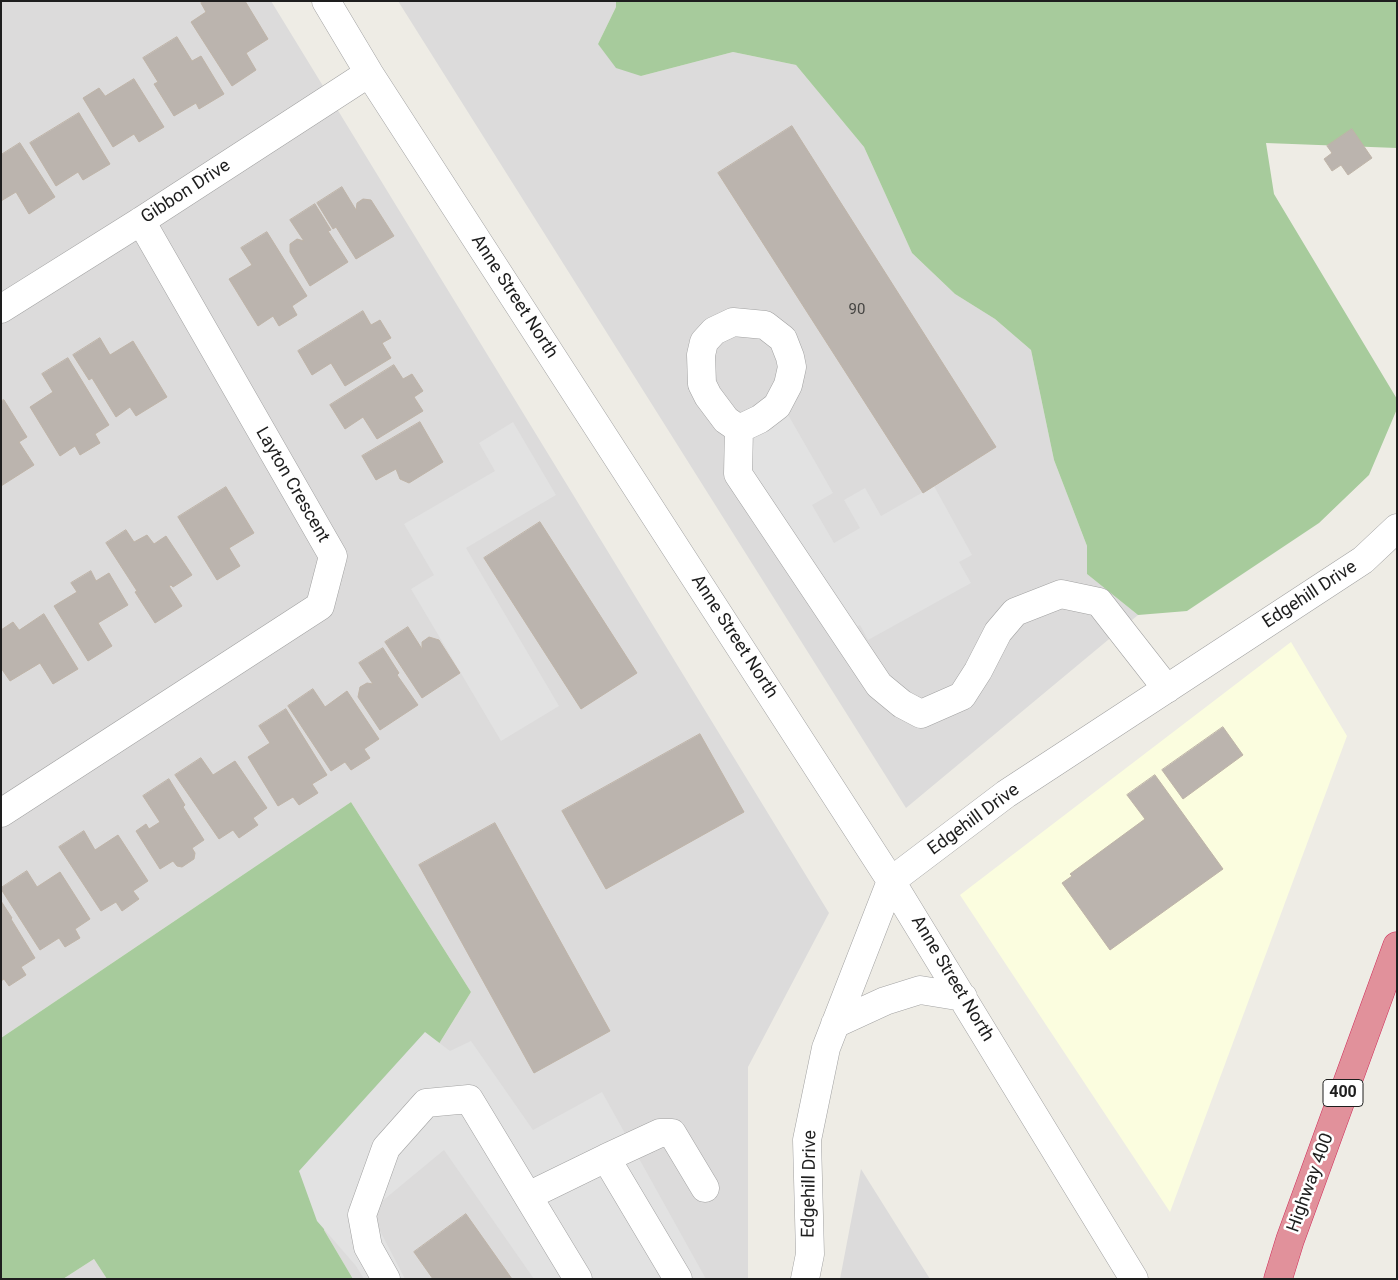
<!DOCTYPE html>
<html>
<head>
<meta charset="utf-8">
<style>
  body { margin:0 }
  #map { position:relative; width:1398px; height:1280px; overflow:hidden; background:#eeece5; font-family:Roboto,sans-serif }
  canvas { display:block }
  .frame { position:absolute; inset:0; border:2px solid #1e1e1e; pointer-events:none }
</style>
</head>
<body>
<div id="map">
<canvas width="1398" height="1280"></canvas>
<div class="frame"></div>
</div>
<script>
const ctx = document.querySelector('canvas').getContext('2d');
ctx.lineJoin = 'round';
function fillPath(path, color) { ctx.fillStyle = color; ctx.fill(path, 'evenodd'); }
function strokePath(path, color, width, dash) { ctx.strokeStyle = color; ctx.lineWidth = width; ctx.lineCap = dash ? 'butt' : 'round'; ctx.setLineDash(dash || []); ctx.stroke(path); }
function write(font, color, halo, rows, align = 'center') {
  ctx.font = font + ' Roboto,sans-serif'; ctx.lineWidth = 5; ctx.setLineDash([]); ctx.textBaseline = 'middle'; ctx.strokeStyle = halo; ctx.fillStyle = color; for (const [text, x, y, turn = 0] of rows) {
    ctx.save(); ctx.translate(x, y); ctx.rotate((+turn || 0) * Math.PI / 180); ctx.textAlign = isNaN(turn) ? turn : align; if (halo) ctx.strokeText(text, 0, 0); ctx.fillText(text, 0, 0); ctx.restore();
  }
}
fillPath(new Path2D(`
  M1,1H271L829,913L748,1067V1279H353L324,1230L471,992L351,802L1,1038Z
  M398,1H616V7L598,44L641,76L733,52L796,65L864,147L912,253L955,294L995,319L1031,350L1054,460L1087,546V574L1138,615L906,808Z
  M861,1169L930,1279H840Z
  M94,1259L107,1279H63Z`), '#dcdbdb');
fillPath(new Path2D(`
  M1291,642L1347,736L1170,1212L960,895Z`), '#fbfddf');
fillPath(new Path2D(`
  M616,1H1397V148L1266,143L1274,194L1397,399V409L1369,475L1319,523L1187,611L1138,615L1087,574V546L1054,460L1031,350L995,319L955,294L912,253L864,147L796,65L733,52L641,76L616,68L598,44L616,7Z
  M351,802L471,992L324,1230L353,1279H107L94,1259L63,1279H1V1038Z`), '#a7cb9c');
fillPath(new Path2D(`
  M779,399L833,493L812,505L834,543L860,528L844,500L865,488L881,516L934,486L972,555L959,562L971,583L868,640L860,625L839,636L723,429Z
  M513,422L556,495L466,548L559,706L501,741L411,589L434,575L404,524L495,471L479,443Z
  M425,1032L450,1051L471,1041L533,1130L602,1092L706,1279H534L444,1150L363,1217L349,1205L353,1233L376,1223L405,1279H364L356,1266L317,1221L299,1171Z`), '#e2e2e2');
const building = new Path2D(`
  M204,1H245L268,39L246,53L256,70L232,86L191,22L206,12L201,3Z
  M177,37L192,61L201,56L224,94L199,109L196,103L174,116L154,84L158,82L143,58Z
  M134,79L164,127L139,142L134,134L113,147L83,98L99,88L105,96Z
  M79,113L110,164L83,180L78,172L56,186L30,143Z
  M792,126L996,447L923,493L718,173Z
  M1352,129L1372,158L1348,175L1341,165L1332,171L1324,159L1332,153L1327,146Z
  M20,143L55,197L29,214L16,192L1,201V155Z
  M342,187L356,210L357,203L363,199L371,200L394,236L356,259L336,227L333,229L317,203Z
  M315,204L331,230L328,231L348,262L310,286L290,252V244L297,239L304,241L290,220Z
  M267,232L307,296L292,306L297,315L279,326L273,316L258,326L229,279L252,265L241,248Z
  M363,311L371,325L380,320L391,338L382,343L391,358L345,386L331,363L312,375L298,351Z
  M100,338L110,355L133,341L167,397L136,416L130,407L116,417L92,378L89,380L73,355Z
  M68,358L109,425L95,434L100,443L80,455L75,446L60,456L30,407L53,392L42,374Z
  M394,365L403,379L412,374L423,391L414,397L423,411L377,439L363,417L345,429L330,405Z
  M4,400L27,437L19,442L34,465L1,486V401Z
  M420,422L443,462L409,483L400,479L396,469L376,480L362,456Z
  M226,487L254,533L229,548L240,566L217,580L178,517Z
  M540,522L637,673L581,709L484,558Z
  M126,530L134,542L147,535L154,544L166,536L192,575L173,587L171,585L169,586L182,606L155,623L135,592L137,591L106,543Z
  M91,571L96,581L109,573L128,605L98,623L112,646L88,661L54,606L77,592L71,583Z
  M44,614L78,669L53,684L40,663L10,681L1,668V630L13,622L19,630Z
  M408,627L422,649V642L429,637L439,640L460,673L422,698L385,642Z
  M383,648L399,673L397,675L418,705L380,730L358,697L360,687L367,683L373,684L359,663Z
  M313,689L325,707L347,691L379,739L364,749L370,758L351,770L345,762L331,771L288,706Z
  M286,709L327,775L312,784L318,793L299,805L293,797L278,806L248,757L270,743L259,726Z
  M1223,727L1243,755L1183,799L1162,770Z
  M700,734L744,812L606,889L562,811Z
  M201,758L213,775L235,761L267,808L253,818L258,825L239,838L233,830L219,839L175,775Z
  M1155,775L1223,869L1110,950L1062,883L1072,876L1070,874L1145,819L1127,795Z
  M169,779L185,805L183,807L204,840L192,848L195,853L194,859L182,867L177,866L173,861L160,869L136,831L146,824L149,829L160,822L143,796Z
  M495,823L610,1031L534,1073L419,865Z
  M84,831L95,850L118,835L148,881L133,891L139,899L122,911L116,902L101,911L59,847Z
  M27,871L37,887L60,872L90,919L75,929L80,938L65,947L59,938L40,950L1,889V888Z
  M1,901L12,918L11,919L35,958L21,967L26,975L9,986L4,979L1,981Z
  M466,1214L512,1279H433L414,1252Z`);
fillPath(building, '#bbb4ae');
strokePath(building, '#bfb4a8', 1);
const minor = new Path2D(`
  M326,1L369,73L891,881L1134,1279
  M1,309L141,221L369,73
  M733,322L765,325L783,339L790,357L792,367L788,385L777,406L760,419L739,429L726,420L708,396L702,384L701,355L704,342L714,331Z
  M739,429L738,474L879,685L902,704L921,714L962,696L978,671L998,632L1015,612L1061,594L1099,602L1167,689
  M1,813L320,606L333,556L141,221
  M835,1024L885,1001L920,990L963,997
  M606,1158L660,1133H672L705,1188
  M528,1196L606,1158L678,1279
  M386,1279L368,1247L362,1215L386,1148L426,1103L469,1099L578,1279
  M805,1279L810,1254L807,1140L826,1048L891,881L1006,794L1363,560L1397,528`);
const highway = new Path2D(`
  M1278,1279L1290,1240L1397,946`);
strokePath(minor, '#a2a2a2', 29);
strokePath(highway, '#cf2f5b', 29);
strokePath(minor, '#fff', 28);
strokePath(highway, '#e1919b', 28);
write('15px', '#454442', null, [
  ["90",857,310]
]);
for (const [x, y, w] of [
  [1343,1093,40]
]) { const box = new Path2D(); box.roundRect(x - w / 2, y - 13.5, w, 27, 4); ctx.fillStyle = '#fff'; ctx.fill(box); strokePath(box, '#1e1e1e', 1); }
write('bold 16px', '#1e1e1e', null, [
  ["400",1343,1093]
]);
write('18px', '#1e1e1e', '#fff', [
  ["Gibbon Drive",186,192,-33],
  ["Anne Street North",514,297,57],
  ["Layton Crescent",292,485,60],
  ["Edgehill Drive",1310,595,-33],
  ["Anne Street North",734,637,57],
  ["Edgehill Drive",974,820,-36],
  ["Anne Street North",952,979,59],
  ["Highway 400",1311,1183,-70],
  ["Edgehill Drive",810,1184,-89]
]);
</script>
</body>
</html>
